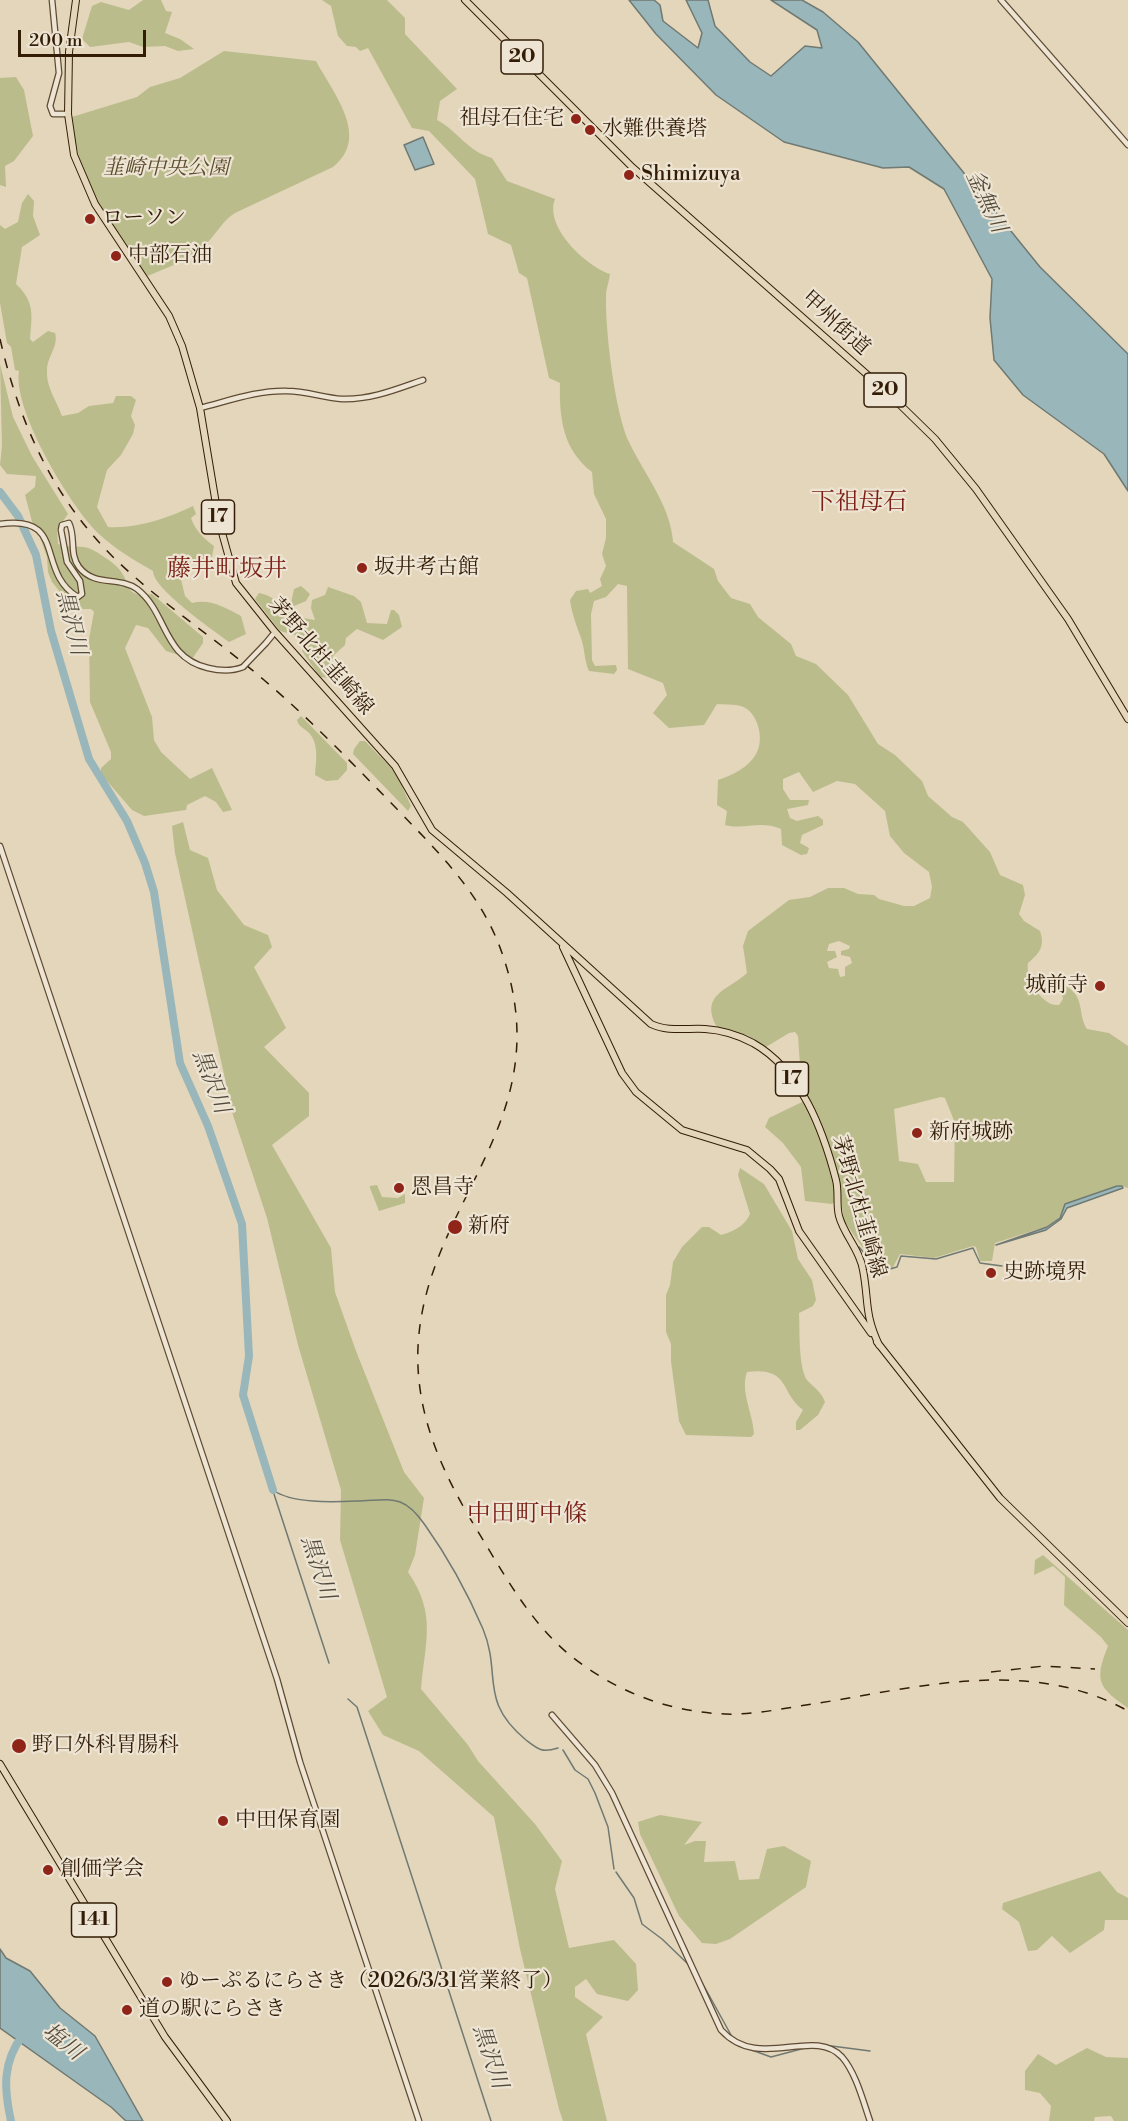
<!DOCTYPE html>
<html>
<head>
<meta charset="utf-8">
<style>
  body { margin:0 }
  #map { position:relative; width:1128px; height:2121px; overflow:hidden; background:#e3d6bb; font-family:"Libre Bodoni",serif }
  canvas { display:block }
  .scale { position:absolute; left:18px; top:30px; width:128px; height:27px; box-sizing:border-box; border:3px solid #331d06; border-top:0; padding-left:8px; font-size:18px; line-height:21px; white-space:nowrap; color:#331d06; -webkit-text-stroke:4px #ede4d3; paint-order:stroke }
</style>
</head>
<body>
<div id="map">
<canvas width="1128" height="2121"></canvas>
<div class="scale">200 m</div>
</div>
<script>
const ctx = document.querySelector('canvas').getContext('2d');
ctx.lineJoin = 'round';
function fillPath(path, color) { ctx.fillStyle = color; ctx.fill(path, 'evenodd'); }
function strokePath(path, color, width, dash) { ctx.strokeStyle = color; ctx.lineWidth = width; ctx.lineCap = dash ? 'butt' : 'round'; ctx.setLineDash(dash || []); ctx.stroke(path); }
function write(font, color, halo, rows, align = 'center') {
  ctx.font = font + ' "Libre Bodoni","Noto Serif JP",serif'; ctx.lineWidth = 4.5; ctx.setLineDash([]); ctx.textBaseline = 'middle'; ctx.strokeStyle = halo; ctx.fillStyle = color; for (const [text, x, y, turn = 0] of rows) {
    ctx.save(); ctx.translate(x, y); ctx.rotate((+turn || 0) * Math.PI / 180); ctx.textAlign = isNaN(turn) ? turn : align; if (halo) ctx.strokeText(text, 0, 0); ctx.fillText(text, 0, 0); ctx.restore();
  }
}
fillPath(new Path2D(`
  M143,0H161L166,11L172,12L165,33L180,39L194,49L178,51L165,46L143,47L129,42L90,47L82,39L92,6L101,2L129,10Z
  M322,0H387L405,18V34L457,89L440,101L437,120C459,132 467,151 492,158L507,181L555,199C544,227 586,266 610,274C609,282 606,289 606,296C605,329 615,413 629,442C644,474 671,506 673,542L714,569L718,581L731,598L750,604L758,617L791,644L796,656L816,664L848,695L878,744L895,755L922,781L928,796L952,817L963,822L990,852L1000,875L1023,885L1025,895L1019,914L1024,921L1040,931C1045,946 1040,953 1028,963C1025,978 1042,1007 1059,1005L1063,999L1060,987L1066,986C1086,998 1077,1014 1087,1029L1109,1033L1128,1046V1188L1118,1185L1065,1204L1059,1218L1051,1225L995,1243L992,1261H980L976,1247L973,1246L934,1258L900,1254L892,1269L877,1266V1255L865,1251L844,1221L839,1184L805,1094L795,1078V1073L800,1065L798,1036L795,1032L789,1033L766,1047L747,1035L717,1027C699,994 729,990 747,973L743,946L748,931L789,900L810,897L828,888H844L858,894L874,895L879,899L904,906H914L930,898L932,887L929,872L904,853L890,836L885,811L855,784L837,781L813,792L799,772L783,779V789L790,800H809L808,805L787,809L790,818L797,821L818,816L823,820V825L802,835L800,843L809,848L807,854L801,855L782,845L781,829C760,820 745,830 725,825L727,811L717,805L718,780C731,776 749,767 756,754C765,740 758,711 741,706C734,704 724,705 717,704L704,725L669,728L653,713L667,695L663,683L628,669L627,586L618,584L606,597L594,601L591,614L592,660L595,666L616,665L617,670L614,674L589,671C584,660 585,649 581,638C576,624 572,614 570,600L576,591L588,589L590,593L602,586L600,579L606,566L602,554L606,538V519L594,494L592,472C563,450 559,418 560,383L549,378L527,278L519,273L511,245L488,234L475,179L429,131L412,128L368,48L360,51L356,47L347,46L338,36L331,6ZM839,941L850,946L849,949L841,951V955L850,957L852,963L845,967V976L840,977L838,969L829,968L827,962L837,957L835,951H827L829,944ZM941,1097L945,1098L955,1123L954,1182H926L918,1164L899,1161L894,1109Z
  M224,51L316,61C333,93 371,137 333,167L235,213C223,220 217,233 207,243C191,260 166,268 145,277C111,226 76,180 72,117L137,97L150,87L180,78Z
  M16,77L24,90L33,136L14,161L5,166L6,187L0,185V78Z
  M28,194L34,201L33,216L40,235L22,247L16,284C35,302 32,315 30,339L33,342L48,331L55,333C59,346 47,357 47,370C46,388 57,401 62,416L78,413L89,406L113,403L116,396H131L136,400L131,416L135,425L133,434L121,455L107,470L97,507L108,527C135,529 169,518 193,506L196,514L191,518C195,530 204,539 214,546L212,557C200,562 187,561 178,567L185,596L192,603C210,598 226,608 241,616L246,634L229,642C213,630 153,589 153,571C134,560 115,549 99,534C71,508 12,409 19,371L15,370L11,347L7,343L0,303V225L5,229L18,222L22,203Z
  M0,364L13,417L32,456L68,514L57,530L58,544C69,548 82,545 91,549C100,554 112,561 119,569C132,584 123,598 152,594L203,637V643L192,659L166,651L148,628L136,625L125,648L152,717L154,740L161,752L190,779L212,768L232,810L223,812L216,802L205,796L187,805L186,810L144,816L132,810L101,774V768L111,759V752L90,702L89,639L94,612L91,609H78L69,603L52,582L48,572L47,557L38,532L34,529L25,495L35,487L36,476L7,474L0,465L2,446Z
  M301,586L310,594L306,601L294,606L297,617L315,620L311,608L312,600L325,595L328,587L354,596L361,602L367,623L387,624L391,610H394L399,615L402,627L383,640L357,629L346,638L345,645L333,656L330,678L320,677L302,651V637L280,631L255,599L259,593C271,595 278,604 291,603L294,589Z
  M301,716L347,763V770L338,780L326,781L315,775C316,762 319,745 310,734C305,728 299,728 297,720Z
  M360,741H365L396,773L411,806L408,811L353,754L354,749Z
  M183,822L190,850L208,858L217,890L244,925L268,935L272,947L254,967L286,1028L264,1047L309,1093V1116L272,1145L331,1248L335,1292L356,1351L404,1472L424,1498L415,1555L408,1572C437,1614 425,1642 421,1689L468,1745L478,1761L535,1824L562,1861L555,1889L569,1948L614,1940L636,1964L638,1990L628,2001L597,1994L586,1979L575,1987V1997L603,2017L586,2034L607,2121H563L559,2109L520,1949L494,1817L419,1751L383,1735L368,1711L387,1697L340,1540L341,1490L298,1345L267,1218L233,1115L175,853L172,826Z
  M802,1102L805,1103C818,1133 835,1168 835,1201L832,1204L805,1201L801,1167L783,1143L765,1127L769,1118Z
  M740,1168L764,1184L792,1231L798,1259L812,1280L816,1300L813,1306L799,1313C800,1330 798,1366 807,1380C814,1388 821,1391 825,1402L818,1415L800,1430H796V1422L803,1410C779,1392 791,1367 747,1372C740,1392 753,1413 754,1434L751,1437L686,1435L679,1421L671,1361V1344L666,1332V1295L670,1285L673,1262L682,1247L702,1227H709L721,1235C732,1232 745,1226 750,1214L738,1175Z
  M377,1185L382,1197L398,1198L405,1194V1203L379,1211L370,1188V1186Z
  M1043,1555L1128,1630V1708C1098,1687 1094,1681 1108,1646L1101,1637L1064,1605L1065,1577L1053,1566L1034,1575L1035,1560Z
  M660,1815L702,1822L684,1845L695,1841H706L704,1862L735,1861L739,1880L759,1879L767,1849L784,1846L811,1861L806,1887L730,1939L716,1944L702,1943L679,1916L640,1834L638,1822Z
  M1100,1871L1117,1892L1128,1898V1920H1105L1104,1930L1070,1953L1052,1936L1037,1950L1028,1951L1019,1922L1002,1909L1003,1903Z
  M1087,2048L1106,2057L1128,2058V2121H1114L1111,2116L1095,2117L1094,2121H1049L1051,2106L1040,2093L1025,2090V2071L1038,2054L1056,2065Z`), '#bbbc8b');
const water = new Path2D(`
  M629,0H654L660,5L663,21L698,48L702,33L686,0H708L715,26L750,62L771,76L805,46L822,48L817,30L771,0H802L823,12L858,42L1040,267L1128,354V491L1104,454L1023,395L994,360L990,318L992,279L944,189L909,167L883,168L784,142L716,95L656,34Z
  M423,137L434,164L415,170L404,145Z
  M1117,1186H1122L1123,1188L1067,1208L1061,1219L1046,1230L996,1245L1047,1227L1060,1218L1065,1204Z
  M0,1949L6,1958L30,1971L60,2008L95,2036L143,2121H126L111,2107L0,2028Z`);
fillPath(water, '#99b7ba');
strokePath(water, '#707972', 1.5);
strokePath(new Path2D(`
  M859,1247L866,1255L874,1256L876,1267L890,1269L897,1267L901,1256L936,1259L973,1248L980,1263L1002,1266
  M273,1490C292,1504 334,1502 357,1501C391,1500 403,1493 425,1525C447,1556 468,1594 483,1629C502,1675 478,1700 526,1740C539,1750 542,1753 558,1748
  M273,1491L329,1663
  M348,1699L357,1707L491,2121
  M563,1750L575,1770L588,1779L595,1793L608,1827L614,1869
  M616,1872L634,1898L642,1924L662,1939L688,1964
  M699,1977L731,2035
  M824,2045L870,2051
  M749,2049L771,2057L805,2048`), '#707972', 1.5);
strokePath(new Path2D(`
  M0,492L18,516L36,555L51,631L89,759L127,821L145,863L154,892L180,1063L208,1126L242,1224L249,1356L243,1395L273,1490
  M11,2121C4,2089 2,2062 23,2035`), '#99b7ba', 8);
const tertiary = new Path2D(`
  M52,0L59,73L50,106L53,114H68
  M1001,0L1128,145
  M200,408C228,401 258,390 287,391C306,391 324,398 342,399C371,400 397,389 423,380
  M0,524C68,514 35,572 78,597L82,594L80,581L67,562L61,530L62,525L69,523C76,537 69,554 79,567C94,587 119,576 137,589C168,613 162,657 208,668C220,671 231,672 243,667
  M266,643L275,632
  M0,846L277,1679L300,1762L419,2121
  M552,1715L595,1765L612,1793L721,2030C759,2072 813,2026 842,2057C856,2073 863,2101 870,2121`);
const primary = new Path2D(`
  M76,0L69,52L68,114L74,155L95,204L169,316L182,346L200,408L219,522L236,583L275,632L395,766L432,830L507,893L651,1024C667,1032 687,1028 705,1029C722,1030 738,1035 753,1043C801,1070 823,1130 836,1180C839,1192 836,1204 839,1216C844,1235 860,1250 863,1270C869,1301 864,1313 879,1345
  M563,947L622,1073L636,1092L682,1130L747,1150L770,1169L779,1179L799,1231L871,1333
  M877,1342L1000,1498L1128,1623`);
const trunk = new Path2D(`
  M465,0L632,167L888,393L935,439L976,489L1068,619L1128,719
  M0,1764L165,2037L227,2121`);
strokePath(tertiary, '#5f4b33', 7);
strokePath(primary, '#331d06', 8);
strokePath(trunk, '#331d06', 8);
strokePath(tertiary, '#ede4d3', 4.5);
strokePath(primary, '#e3d6bb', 6);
strokePath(trunk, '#e3d6bb', 6);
strokePath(new Path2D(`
  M0,339C19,422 52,496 113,557C159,602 215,638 264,680C311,720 353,764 396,808C439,853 483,895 503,956C560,1122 425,1201 418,1347C415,1415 443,1474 477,1530C507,1579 535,1632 583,1665C625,1695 673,1712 725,1714C750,1715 775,1710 800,1706C909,1690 1026,1654 1128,1711
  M991,1672L1044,1666L1095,1669`), '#331d06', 1.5, [10, 10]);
const tertiaryBridge = new Path2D(`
  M243,667L266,643`);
strokePath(tertiaryBridge, '#5f4b33', 7, []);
strokePath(tertiaryBridge, '#ede4d3', 4.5);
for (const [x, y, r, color] of [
  [576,119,6,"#8f2418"],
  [590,130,6,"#8f2418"],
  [629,175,6,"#8f2418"],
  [90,219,6,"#8f2418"],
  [116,256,6,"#8f2418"],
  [362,568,6,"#8f2418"],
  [1100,986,6,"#8f2418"],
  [917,1133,6,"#8f2418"],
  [399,1188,6,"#8f2418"],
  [455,1227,8,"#8f2418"],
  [991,1273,6,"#8f2418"],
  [19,1746,8,"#8f2418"],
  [223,1821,6,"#8f2418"],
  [48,1870,6,"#8f2418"],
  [167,1982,6,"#8f2418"],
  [127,2010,6,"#8f2418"]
]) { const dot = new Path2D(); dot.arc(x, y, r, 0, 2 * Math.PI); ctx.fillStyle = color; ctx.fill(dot); strokePath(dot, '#ede4d3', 2); }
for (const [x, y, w] of [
  [522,57,42],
  [885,390,42],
  [218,517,33],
  [792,1079,33],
  [94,1920,45]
]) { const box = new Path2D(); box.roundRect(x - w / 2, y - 17, w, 34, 4.5); ctx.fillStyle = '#ede4d3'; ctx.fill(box); strokePath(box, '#331d06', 1.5); }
write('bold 20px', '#331d06', null, [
  ["20",522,57],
  ["20",885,390],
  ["17",218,517],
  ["17",792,1079],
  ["141",94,1920]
]);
write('21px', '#331d06', '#ede4d3', [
  ["祖母石住宅",564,119,"right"],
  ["水難供養塔",602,130],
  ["Shimizuya",641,175],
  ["ローソン",102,219],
  ["中部石油",128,256],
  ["坂井考古館",374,568],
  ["城前寺",1088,986,"right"],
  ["新府城跡",929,1133],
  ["恩昌寺",411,1188],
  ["新府",468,1227],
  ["史跡境界",1003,1273],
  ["野口外科胃腸科",32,1746],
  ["中田保育園",235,1821],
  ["創価学会",60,1870],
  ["ゆーぷるにらさき（2026/3/31営業終了）",179,1982],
  ["道の駅にらさき",139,2010]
], 'left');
write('italic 21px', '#5c4d2e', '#ede4d3', [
  ["韮崎中央公園",166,169]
]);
write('21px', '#331d06', '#ede4d3', [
  ["甲州街道",835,324,42],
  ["茅野北杜韮崎線",320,657,49],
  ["茅野北杜韮崎線",858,1207,74]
]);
write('italic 22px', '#524b3c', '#ede4d3', [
  ["釜無川",985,202,65],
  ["黒沢川",70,623,76],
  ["黒沢川",210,1082,69],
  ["黒沢川",317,1568,72],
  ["塩川",62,2043,38],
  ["黒沢川",489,2057,72]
]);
write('24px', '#7a1f14', '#ede4d3', [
  ["下祖母石",859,503],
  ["藤井町坂井",227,570],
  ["中田町中條",527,1515]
]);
</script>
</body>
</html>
